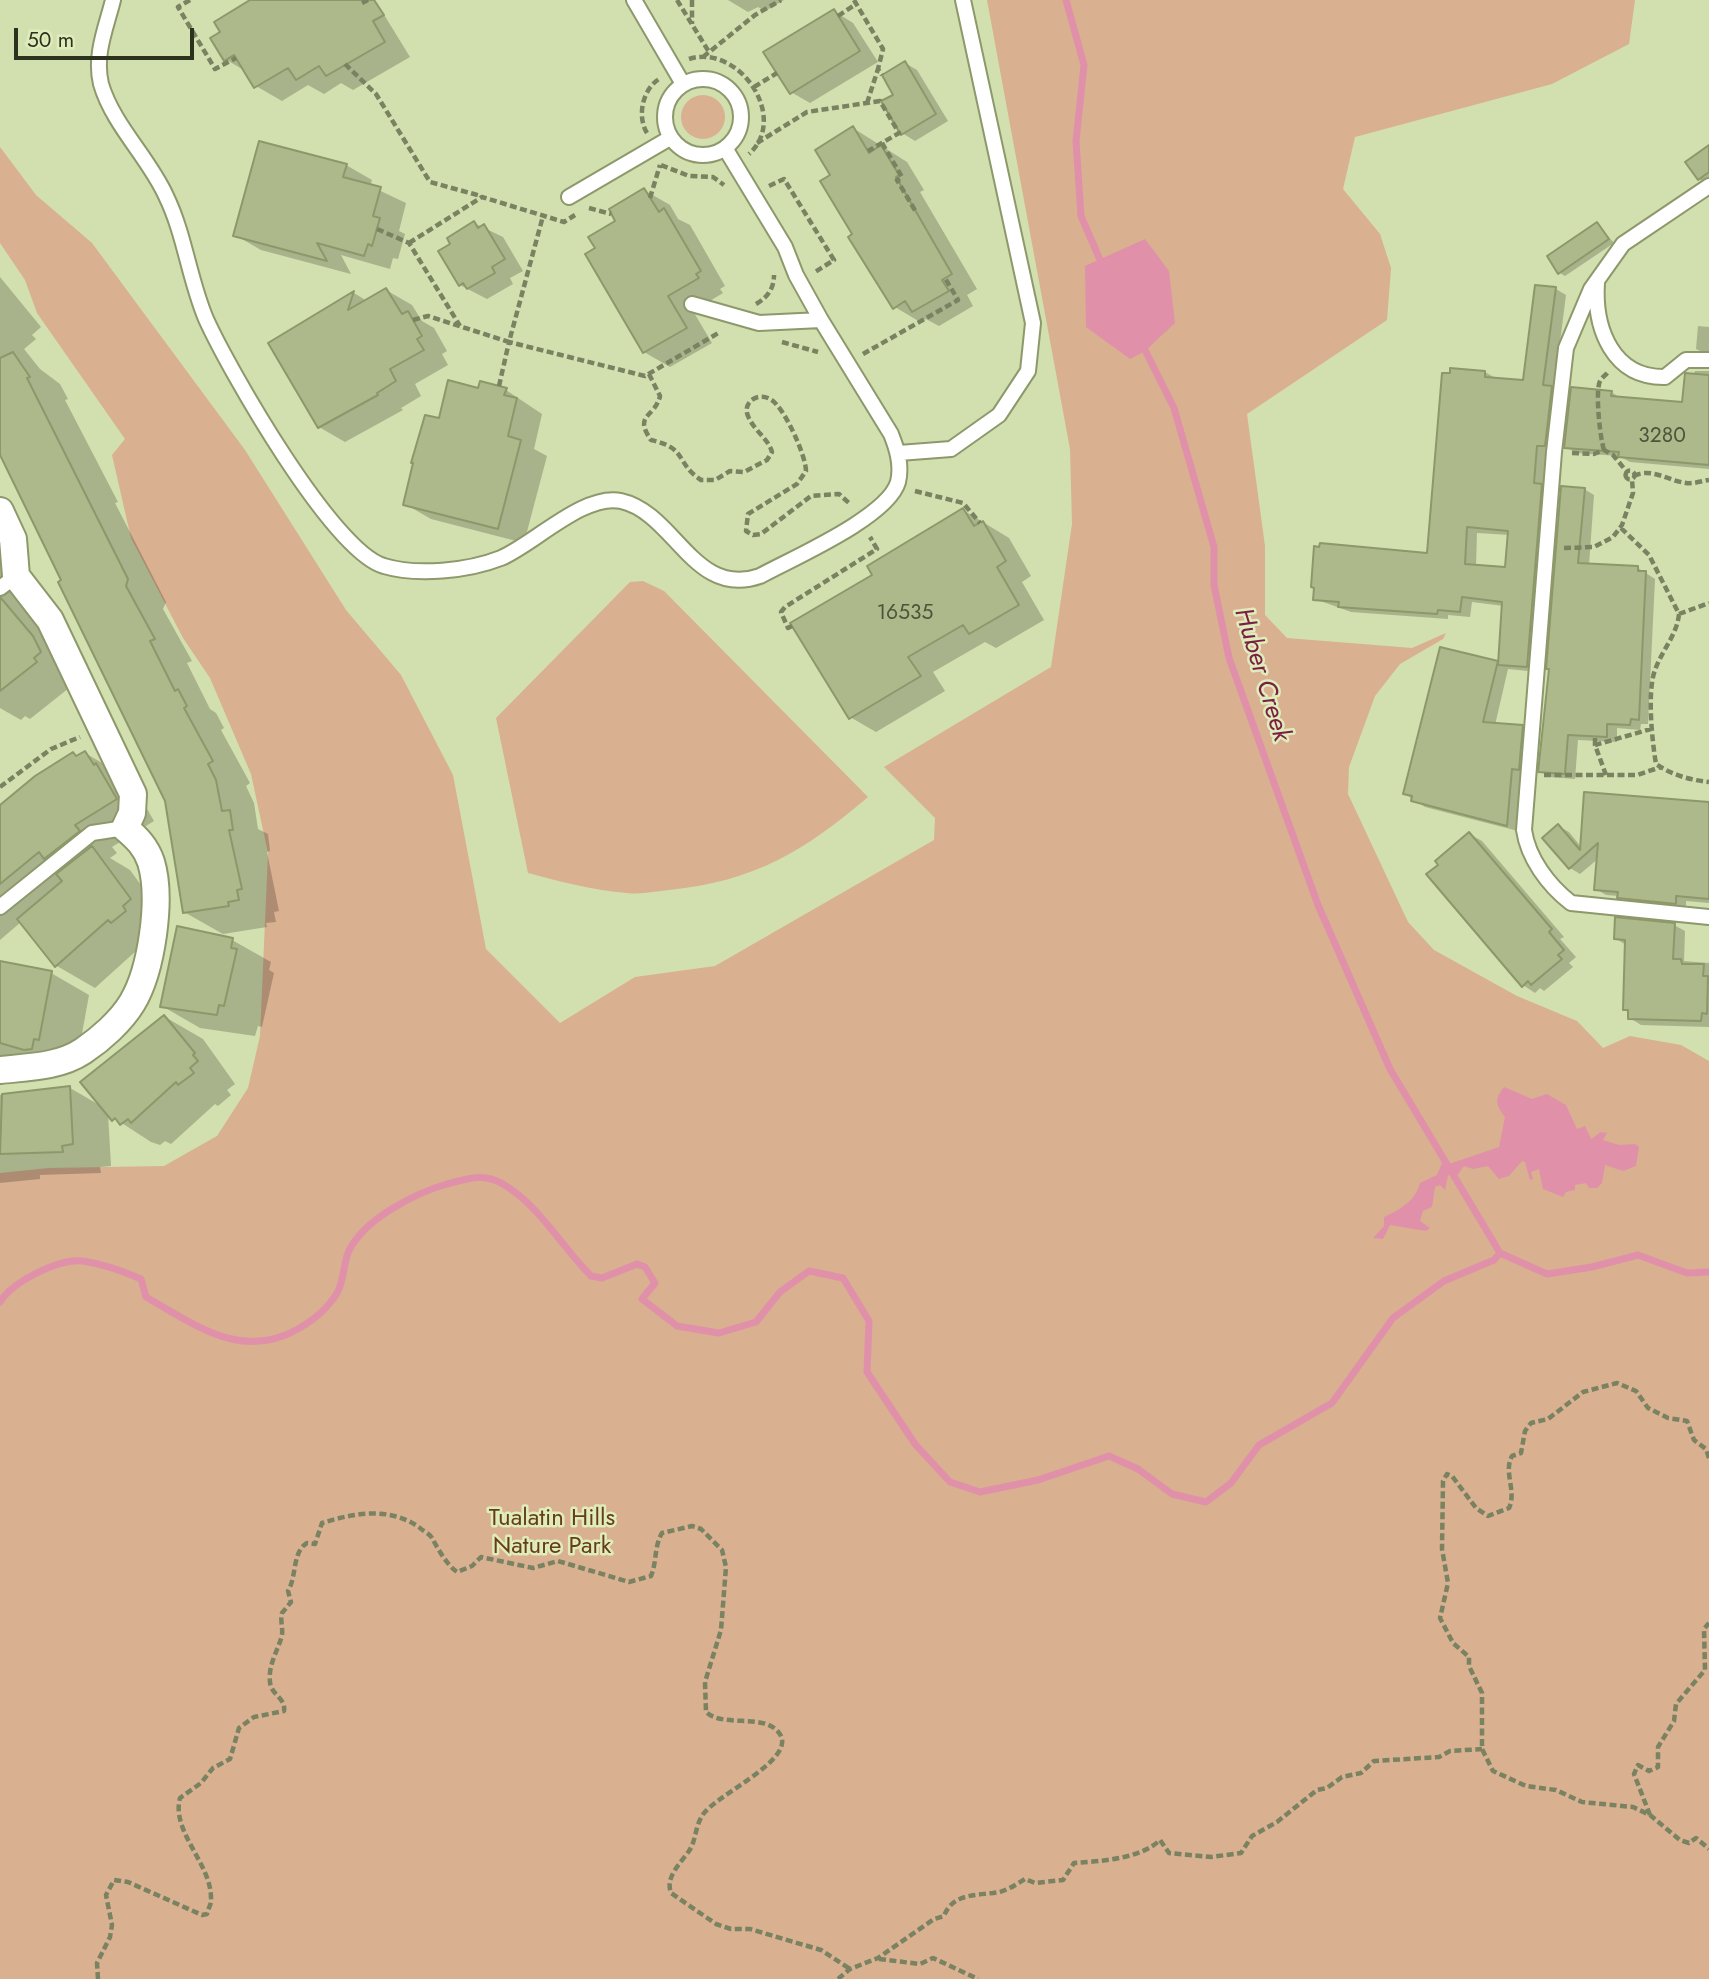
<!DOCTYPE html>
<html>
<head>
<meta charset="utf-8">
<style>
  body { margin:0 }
  #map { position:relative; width:1709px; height:1979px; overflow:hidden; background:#d2dfae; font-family:Jost,sans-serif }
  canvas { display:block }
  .scale { position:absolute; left:14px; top:28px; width:180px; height:32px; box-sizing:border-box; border:4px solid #2d321f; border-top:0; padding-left:9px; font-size:21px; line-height:24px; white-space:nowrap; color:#2d321f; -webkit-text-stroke:5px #dfecbb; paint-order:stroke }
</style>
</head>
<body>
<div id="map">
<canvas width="1709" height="1979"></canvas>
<div class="scale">50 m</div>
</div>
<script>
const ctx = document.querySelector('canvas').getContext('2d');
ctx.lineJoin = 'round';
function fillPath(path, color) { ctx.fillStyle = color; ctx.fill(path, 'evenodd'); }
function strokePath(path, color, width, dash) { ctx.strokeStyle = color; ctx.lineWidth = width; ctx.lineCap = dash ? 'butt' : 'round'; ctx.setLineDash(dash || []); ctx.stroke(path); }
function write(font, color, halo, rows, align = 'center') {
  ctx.font = font + ' Jost,sans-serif'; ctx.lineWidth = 5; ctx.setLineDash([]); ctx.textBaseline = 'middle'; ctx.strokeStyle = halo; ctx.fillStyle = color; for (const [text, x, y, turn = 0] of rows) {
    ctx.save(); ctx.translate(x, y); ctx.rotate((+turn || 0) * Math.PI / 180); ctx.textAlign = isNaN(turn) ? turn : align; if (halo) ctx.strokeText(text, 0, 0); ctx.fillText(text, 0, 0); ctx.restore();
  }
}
fillPath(new Path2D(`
  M987,0H1635L1629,44L1552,84L1355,137L1343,189L1380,234L1391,268L1387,320L1247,414L1265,546V615L1287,638L1412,648L1446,633L1443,639L1400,664L1375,696L1349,767L1348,794L1408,922L1434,950L1517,996L1577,1021L1603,1048L1630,1036L1681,1045L1709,1061V1979H0V1173L48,1168L164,1166L217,1136L248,1088L260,1036L268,853L251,774L210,678L183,638L131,538L112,455L125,439L37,313L25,280L0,243V147L36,195L92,243L245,450L346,610L401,675L453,775L486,949L560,1023L635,977L715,966L934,840L935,818L884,767L1051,667L1072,524L1070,449Z
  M681 117a22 22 0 1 1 44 0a22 22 0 1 1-44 0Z
  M643,581L664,591L868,797C803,852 755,881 669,890C656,891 641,895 627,893C593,890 561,882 528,873L496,718L630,582Z`), '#d9b090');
fillPath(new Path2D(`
  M1145,239L1169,271L1175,323L1145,351L1130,359L1086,327L1085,266Z
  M1504,1087L1532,1099L1547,1094L1566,1105L1577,1129L1585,1126L1591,1139L1601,1132L1607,1133L1603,1140L1619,1145L1635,1144L1639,1147L1636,1166L1623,1171L1605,1165L1602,1183L1597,1188H1589L1586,1183L1575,1185V1190L1566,1192L1563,1197L1543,1189L1539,1169L1531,1172L1533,1179L1530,1180L1525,1162L1522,1161L1509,1176L1499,1179L1488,1166L1473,1169L1464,1166L1456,1177L1448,1175L1445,1190L1440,1185L1435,1187L1432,1207L1423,1211L1420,1221L1430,1228L1426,1231L1390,1225L1383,1239L1373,1238L1384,1226V1217C1400,1210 1416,1200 1420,1183L1437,1175L1442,1163L1449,1164L1499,1147L1505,1117C1496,1105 1494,1099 1504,1087Z`), '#e091a9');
fillPath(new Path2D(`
  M253,0H375L410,57L353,90L341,83L324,94L308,85L282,101L256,86L247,72L225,59L222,32Z
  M728,0H784L765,11L758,7L748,12Z
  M834,11L853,23L878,62L810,103L791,92Z
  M905,63L917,70L948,121L915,141L902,133L895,95Z
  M853,128L907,162L924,190L920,192L977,289L967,295L973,306L939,326L926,319L920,322L895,307L854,235L832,176Z
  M1709,148V183L1708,184L1699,179Z
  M346,165L372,180L370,186L406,203L399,231L405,234L398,259L393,258L390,269L341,255L351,274L261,250L235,235Z
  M644,190L670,205L678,219L690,225L725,286L720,289L723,293L693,311L712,343L670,367L644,352L597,249Z
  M474,223L503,237L523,271L510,278L513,284L487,299L460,285L452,244Z
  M1597,224L1614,243L1565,276L1560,273Z
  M0,277L41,327L32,335L36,339L24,349L40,369L60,384L68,399L65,400L118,502L115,503L166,602L163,609L192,661L187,663L210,709L216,713L224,728L221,730L250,783L246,786L254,803L258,829L268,834L270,851L267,852L279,911L274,912L276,922L266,923L267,927L223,934L184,912L166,801L0,453Z
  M1556,289L1566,295L1554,389L1562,394L1538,672L1508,669L1495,725L1522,727L1534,733L1518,831L1425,807L1405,794L1497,662L1499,664L1504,606L1472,602L1470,617L1448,615V619L1351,612L1315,599L1428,555L1485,372L1497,379L1525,381ZM1477,533L1510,535L1507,569L1476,567Z
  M386,290L412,305L422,321L434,328L447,351L442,354L448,365L415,384L421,396L401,408L403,410L345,442L319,427L270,343L354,293L367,301Z
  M1698,326L1709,327V355L1696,349Z
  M1695,371H1709V469L1630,462L1619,456L1576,453L1566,447L1611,392L1621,398L1683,404Z
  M479,390H506L542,414L534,449L547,456L524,543L431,519L405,504L440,420Z
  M1584,489L1594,495L1589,565L1638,568L1655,579L1648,724H1641L1640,730L1617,728V742L1578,740L1575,779L1550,777L1540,771Z
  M963,510L1009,538L1031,576L1022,582L1044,620L996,648L985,642L933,672L945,691L876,732L850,717L874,575Z
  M0,546L10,552L74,684L30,719L25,716L21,720L0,708Z
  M85,753L123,775L135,788L154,821L112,847L117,853L110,858L130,870L168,922L95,988L57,966L21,922L0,940V806L73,754L78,757Z
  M1709,803V903L1686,901V909L1629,903L1619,896L1606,895L1596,889L1599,858L1580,874L1570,868L1558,826L1569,832L1582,848Z
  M1469,834L1482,841L1564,937L1560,939L1576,957L1569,963L1573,967L1544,991L1540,988L1535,993L1523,985Z
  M1674,925L1685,931L1684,961L1709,963V1027L1641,1025L1630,1018V1012L1625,1009L1626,945L1615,938Z
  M232,940L271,962L269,970L274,973L262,1027L258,1026L255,1036L200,1028L162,1006Z
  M0,963L51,973L89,995L77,1061L0,1059Z
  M165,1017L203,1039L235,1084L227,1090L231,1095L218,1106L215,1104L171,1144L165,1141L160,1145L151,1142L108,1114L111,1166L100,1167L101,1173L40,1175V1179L0,1183V1095L70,1088L101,1106Z`), '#0003');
strokePath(new Path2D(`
  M1066,0L1084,65L1076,141L1081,216L1104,269
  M1141,342L1174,408L1214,547V585L1229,658L1318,905L1390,1069L1500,1253
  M1500,1253L1547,1274L1592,1267L1638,1255L1687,1273L1709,1272
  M0,1302C12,1282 59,1258 83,1261C103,1264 123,1271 141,1279L146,1297C195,1325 242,1361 298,1329C312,1321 328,1308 337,1293C344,1281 343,1266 348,1253C362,1220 415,1193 447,1184C467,1179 483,1172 503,1184C540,1206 561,1246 591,1276L602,1278L637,1264L645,1267L655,1283L642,1299L677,1326L719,1333L756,1322L780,1292L809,1271L843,1278L869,1321L867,1372L915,1444L950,1482L980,1492L1038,1480L1109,1456L1138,1469L1172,1494L1206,1502L1231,1483L1259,1445L1332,1403L1393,1318L1444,1281L1494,1260L1500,1253`), '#e091a9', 7);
const building = new Path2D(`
  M250,0H374L384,15L373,21L385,42L326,76L319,66L296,80L288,68L254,88L234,55L224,61L210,38L220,32L214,22Z
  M834,9L860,51L790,94L763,52Z
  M905,61L936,114L901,135L881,101L893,95L882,75Z
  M853,126L869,153L881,145L899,175L896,177L952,274L942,280L949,291L912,312L905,301L893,309L848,237L852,234L820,181L830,175L815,150Z
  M259,141L347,164L343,177L381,187L373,216L380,218L372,246L368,244L364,256L317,243L327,261L233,236Z
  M1709,145V172L1698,180L1685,162Z
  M644,188L659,212L664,208L701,271L696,274L699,278L668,296L687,328L643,353L585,254L595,248L588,237L615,221L609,209Z
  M474,221L478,228L484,224L505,259L492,267L495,273L467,289L463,283L459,286L438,251L450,244L447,238Z
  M1597,222L1609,239L1558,274L1547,256Z
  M1535,285L1556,287L1543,385L1552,386L1545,446H1537L1534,483L1542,484L1527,667L1498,665L1502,602L1462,597L1460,612L1438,610L1437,614L1338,607L1339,602L1313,600L1314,588L1311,587L1314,546L1319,547L1320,543L1427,553L1442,373H1450V368L1485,371V377L1523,380ZM1467,527L1508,531L1505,567L1465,564Z
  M386,288L402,314L408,311L422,336L417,339L424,350L390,369L396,381L377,393L378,395L318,428L268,343L354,291L348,310Z
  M13,352L30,377L27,378L128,579L126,586L155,639L150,641L175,691L178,689L187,706L184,708L213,761L208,764L216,780L222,811L230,810L233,830H229L242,889L237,890L239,900L228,902L229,906L183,913L165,801L58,582L61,580L0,455V358Z
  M1685,373L1709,375V465L1618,457L1619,452L1564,448L1571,387L1612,391L1611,396L1682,402Z
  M448,380L478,388L480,381L507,388L504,395L517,398L508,436L521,440L498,529L403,505L413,463H411L425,415L439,418Z
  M1561,486L1585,488L1578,563L1638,566V571H1646L1639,720L1631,719L1630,725L1607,724V737L1568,735L1565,774L1538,772L1549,669H1546Z
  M963,508L974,526L983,521L1006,561L997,567L1019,605L969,634L963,625L908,657L921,676L849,719L790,623L872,575L867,566Z
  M0,597L33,636L41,652L34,658L37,662L0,691Z
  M1440,647L1498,661L1483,722L1523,725L1519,770L1512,769L1507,826L1411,801L1412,796L1403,794Z
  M85,751L94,765L96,763L117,799L75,825L80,831L44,859L39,852L0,884V805L35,776L73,752L76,756Z
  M1584,792L1709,802V899L1676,896V904L1617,898L1618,892L1594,890L1598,843L1569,869L1542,838L1558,824L1580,850Z
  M1469,832L1552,929L1549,932L1564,950L1558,955L1562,959L1531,985L1528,981L1522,987L1426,874L1438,865L1435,861Z
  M92,846L131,899L123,906L126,911L111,923L108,920L55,967L17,919L62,881L56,874Z
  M1615,917L1675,923L1673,959H1681L1682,964H1704L1703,976H1708L1707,1014L1702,1013L1701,1021L1628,1019V1010H1623L1625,940L1614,939Z
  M177,926L233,938L231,948L237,949L224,1006L219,1005L217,1015L160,1007Z
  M0,961L52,971L39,1040L34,1039L32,1049L24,1050L0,1043Z
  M164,1015L195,1053L193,1055L198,1061L190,1068L194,1073L178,1085L176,1082L131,1123L128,1119L120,1125L115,1118L112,1121L80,1082Z
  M70,1086L73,1144L62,1146L63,1152L0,1154L2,1094Z`);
fillPath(building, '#adb98a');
strokePath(building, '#8c986a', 2);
const lane = new Path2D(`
  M113,0C106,28 94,55 101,84C113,125 149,158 166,196C185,235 189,279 206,319C229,370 333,552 384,566C417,576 468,571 501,558C534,544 584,493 621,501C675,513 694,599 760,576C793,558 888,517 898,482C902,465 897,449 891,434L821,320L796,275L785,247L725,148
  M634,0L683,84
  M665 117a38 38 0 1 1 76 0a38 38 0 1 1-76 0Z
  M1709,186L1623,244L1591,289L1566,348L1554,452L1524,830C1528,858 1548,885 1571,903L1709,917
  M569,197L670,138
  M1597,283C1594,329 1613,378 1665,377L1686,360H1709
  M692,304L759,323L821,320
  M899,453L951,449L999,415L1028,371L1033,323L963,0
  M0,588L16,576
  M0,907L92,833L125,828`);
const street = new Path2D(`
  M0,511L13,539L16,576L50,620L133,794L132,813L125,828C137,838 146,847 151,862C162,898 152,970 132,1003C121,1021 101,1039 83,1051C59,1067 28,1067 0,1070`);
strokePath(lane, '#8d986b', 18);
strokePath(street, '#8d986b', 30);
strokePath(new Path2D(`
  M190,0L178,7L215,69L236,58
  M677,0L709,52
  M692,0V24
  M854,0L883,49L878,69
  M362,3L368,0
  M838,16L856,4
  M703,57L755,15L781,0
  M689,59C738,43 790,117 749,154
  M345,64L376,94L430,182L481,196
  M754,87L777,73
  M867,103L878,69L882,75
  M647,133C637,117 642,90 659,79
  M757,143L807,112L880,101L899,133L868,151
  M882,143L902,177L897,180L916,212
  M661,165L689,176L713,177L724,185
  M769,186L784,179L834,260L815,272
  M650,198L660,165
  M589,208L611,214
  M377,229L409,243L460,326
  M409,243L482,197L564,222L575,215
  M756,304C768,297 774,288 774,275
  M413,320L428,316L509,342L543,216
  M782,342L818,352
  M863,354L958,300L945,278
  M649,374L660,396C655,418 633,414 651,440C688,448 675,463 701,480H715L730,471L744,472L767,460L772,452C768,438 754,431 748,416C742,402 758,392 770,399C784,406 806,456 806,471L797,484L748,514L746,531L753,535L761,534L811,496L839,494L850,504
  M499,386L509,342L645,376L720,332
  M1604,450C1600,438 1595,391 1600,381C1602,377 1606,375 1608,372
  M1572,453L1594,454L1604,450L1613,455L1627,472
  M1625.5 475a4.5 4.5 0 1 1 9 0a4.5 4.5 0 1 1-9 0Z
  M1634,476C1651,467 1669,481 1686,483C1693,484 1702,481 1709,480
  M915,491L963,503L980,523
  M1621,528L1649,555L1679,614L1709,603
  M1564,548L1594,547L1613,537L1622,525L1633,493L1632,479
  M1679,614C1677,635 1662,650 1655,670C1647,691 1652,741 1656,764C1672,775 1690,780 1709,782
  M792,626L788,628L781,612L785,607L877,549L870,537
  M1595,738V745
  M1544,775H1637L1661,767
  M1606,775L1595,745L1651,729
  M0,787L51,749L80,737
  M1709,1458L1706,1449L1694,1440L1687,1421L1668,1418L1648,1408L1636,1391L1617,1383L1583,1392L1548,1419L1531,1423L1525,1431L1521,1453L1512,1456C1503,1472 1517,1491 1509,1508L1488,1516L1476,1508L1452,1476L1447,1474L1443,1481L1442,1549L1448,1583L1440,1618L1453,1643L1469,1657V1666L1482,1693V1749L1493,1771L1526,1786L1556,1790L1582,1802L1633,1807L1650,1815L1680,1840L1689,1843L1696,1838L1709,1849
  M1650,1815L1634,1774L1638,1765L1649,1771L1658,1767V1747L1674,1721L1676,1704L1705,1670L1704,1629L1709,1623
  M879,1959L920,1964L933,1958L978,1979
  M98,1979L97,1963L110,1937L112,1925L106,1895L114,1880L128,1882L202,1915L207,1914C208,1908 212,1904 211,1898C211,1863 171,1832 180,1798L201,1783L213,1768L230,1759L239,1728L254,1717L284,1711C286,1698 271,1695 270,1682C268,1664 278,1651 282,1635C283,1628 280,1620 282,1613L291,1602L288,1591C297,1576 292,1552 307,1543L315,1544L322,1523C354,1513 390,1506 420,1528C423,1531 430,1534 432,1538C438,1549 447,1565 457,1572L472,1566L481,1557L533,1568L558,1561L629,1582L651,1576C657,1562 654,1546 662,1533L692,1526L701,1529L722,1550L726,1567L721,1630L705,1682L706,1712C724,1729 768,1711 781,1736C793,1762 713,1796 702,1816C695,1827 696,1841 689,1851C680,1864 665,1877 671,1893L716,1924L731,1929H750L821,1950L850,1969
  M838,1979L850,1969L878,1958L934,1919L944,1916C953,1892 978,1896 999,1892C1008,1890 1017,1884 1025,1879L1035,1883L1063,1880L1074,1863C1102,1861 1140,1859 1160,1840L1169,1853L1211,1857L1241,1853L1252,1836L1277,1822L1317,1790L1327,1788L1342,1777L1361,1773L1374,1761L1439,1757L1450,1751L1482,1749`), '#798261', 4.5, [7, 3.5]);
strokePath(lane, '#fff', 14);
strokePath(street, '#fff', 26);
write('21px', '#4d543a', null, [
  ["3280",1662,437],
  ["16535",905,614]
]);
write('24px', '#673d17', '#dfecbb', [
  ["Tualatin Hills",552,1519],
  ["Nature Park",552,1547]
]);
write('italic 26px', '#7a1e44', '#dfecbb', [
  ["Huber Creek",1261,675,73]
]);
</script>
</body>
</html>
